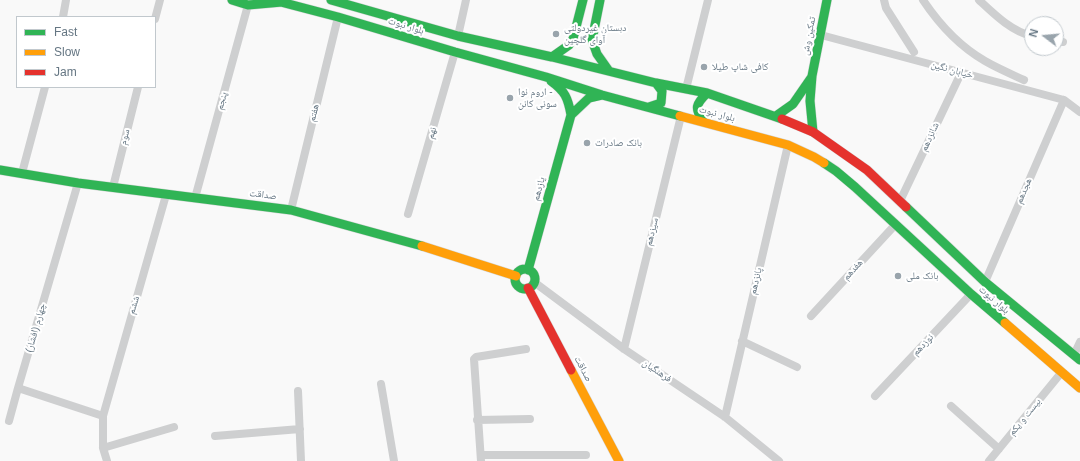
<!DOCTYPE html>
<html>
<head>
<meta charset="utf-8">
<style>
  body { margin:0 }
  #map { position:relative; width:1080px; height:461px; overflow:hidden; background:#f9f9f9; font-family:Arial,sans-serif }
  canvas { display:block }
  .legend { position:absolute; left:16px; top:16px; width:140px; height:72px; box-sizing:border-box; background:#fff; border:1px solid #c1c8cd; margin:0; padding:5px 7px; list-style:none; font-size:12px; color:#657683 }
  .legend li { display:flex; align-items:center; gap:8px; height:20px }
  .legend b { width:20px; border:1px solid #c1c8cd }
  .north { position:absolute; left:1024px; top:16px; width:40px; height:40px; box-sizing:border-box; background:#fff; border:1px solid #c1c8cd; border-radius:50%; rotate:286deg; font-size:11px; font-weight:700; line-height:16px; text-align:center; color:#657683 }
  .north::after { content:''; display:block; margin:auto; width:14px; height:18px; background:#99a4ac; clip-path:polygon(50% 0,100% 100%,50% 72%,0 100%) }
</style>
</head>
<body>
<div id="map">
<canvas width="1080" height="461"></canvas>
<ul class="legend">
<li><b style="height:5px;background:#30b455"></b>Fast</li>
<li><b style="height:5px;background:#ff9f0a"></b>Slow</li>
<li><b style="height:5px;background:#e5322d"></b>Jam</li>
</ul>
<div class="north">N</div>
</div>
<script>
const ctx = document.querySelector('canvas').getContext('2d');
ctx.lineJoin = 'round';
function strokePath(path, color, width, dash) { ctx.strokeStyle = color; ctx.lineWidth = width; ctx.lineCap = dash ? 'butt' : 'round'; ctx.setLineDash(dash || []); ctx.stroke(path); }
function write(font, color, halo, rows, align = 'center') {
  ctx.font = font + ' Arial,"Noto Naskh Arabic",sans-serif'; ctx.lineWidth = 4; ctx.setLineDash([]); ctx.textBaseline = 'middle'; ctx.strokeStyle = halo; ctx.fillStyle = color; for (const [text, x, y, turn = 0] of rows) {
    ctx.save(); ctx.translate(x, y); ctx.rotate((+turn || 0) * Math.PI / 180); ctx.textAlign = isNaN(turn) ? turn : align; if (halo) ctx.strokeText(text, 0, 0); ctx.fillText(text, 0, 0); ctx.restore();
  }
}
const fast = new Path2D(`
  M232,0L248,5L282,2
  M273,0L338,17L455,52L546,77L602,95L680,116
  M331,0L458,36L552,57L656,83L707,93L782,119
  M600,0L592,40L597,54L609,71
  M552,57L569,45L573,39L583,0
  M551,81C565,91 568,98 571,115L589,98L602,95
  M649,107L661,103L662,91L656,83
  M776,116L793,104L811,78
  M703,121C694,108 696,104 707,93
  M813,132L810,101L812,76L827,0
  M824,163L836,171L855,187L971,294L1005,323
  M0,170L78,183L291,210L422,246
  M906,207L985,282L1080,360
  M515 279a10 10 0 1 1 20 0a10 10 0 1 1-20 0Z
  M528,270L571,115`);
const slow = new Path2D(`
  M680,116L788,145L814,157L824,163
  M422,246L516,276
  M1005,323L1080,388
  M571,370L619,461`);
const jam = new Path2D(`
  M782,119L813,132L867,170L906,207
  M528,288L571,370`);
strokePath(fast, '#d5d6d7', 10);
strokePath(slow, '#d5d6d7', 10);
strokePath(jam, '#d5d6d7', 10);
strokePath(new Path2D(`
  M884,0L886,8L914,52
  M923,0C939,24 959,46 985,61C997,68 1011,74 1024,80
  M979,0C994,14 1011,31 1032,36
  M63,17L66,0
  M155,19L160,0
  M821,35L1064,100L1080,112
  M458,36L466,0
  M1056,41L1063,42
  M686,89L708,0
  M22,173L45,87
  M78,183L18,388L103,416
  M113,187L138,87
  M195,198L248,5
  M900,201L961,73
  M291,210L338,17
  M408,214L455,52
  M534,282L624,349L725,417L779,461
  M985,282L1064,100
  M811,316L895,225
  M742,341L797,367
  M624,349L681,116
  M1074,355L1080,342
  M381,384L394,461
  M298,391L301,461
  M875,396L971,294
  M951,406L999,449
  M725,417L788,145
  M477,420L530,419
  M9,421L18,388
  M215,436L300,429
  M103,448L174,427
  M481,455H586
  M107,461L103,448V416L166,195
  M481,461L474,359L476,357L526,349
  M989,461L1061,373`), '#cecfd0', 8);
strokePath(fast, '#30b455', 9);
strokePath(slow, '#ff9f0a', 9);
strokePath(jam, '#e5322d', 9);
for (const [x, y, r, color] of [
  [556,34,4,"#99a4ac"],
  [704,67,4,"#99a4ac"],
  [510,98,4,"#99a4ac"],
  [587,143,4,"#99a4ac"],
  [898,276,4,"#99a4ac"]
]) { const dot = new Path2D(); dot.arc(x, y, r, 0, 2 * Math.PI); ctx.fillStyle = color; ctx.fill(dot); strokePath(dot, '#fff', 1.5); }
write('10px', '#657683', '#fff', [
  ["بلوار نبوت",406,26,17],
  ["تمکین وش",809,36,-79],
  ["خیابان نگین",952,70,15],
  ["پنجم",222,101,-75],
  ["هفتم",314,113,-76],
  ["بلوار نبوت",717,114,15],
  ["نهم",432,133,-74],
  ["سوم",125,137,-76],
  ["شانزدهم",930,137,-65],
  ["یازدهم",539,189,-75],
  ["هجدهم",1024,191,-67],
  ["صداقت",263,195,7],
  ["سیزدهم",652,232,-76],
  ["هفدهم",853,270,-48],
  ["پانزدهم",756,281,-77],
  ["بلوار نبوت",994,300,41],
  ["ششم",134,305,-74],
  ["چهارم (افشار)",36,328,-74],
  ["نوزدهم",923,345,-47],
  ["صداقت",583,369,62],
  ["فرهنگیان",657,371,34],
  ["بیست و یکم",1025,417,-51]
]);
write('10px', '#657683', '#fff', [
  ["دبستان غیردولتی",564,28],
  ["آوای گلچین",564,40],
  ["کافی شاپ طیلا",712,67],
  ["اروم نوا -",518,92],
  ["سونی کانن",518,104],
  ["بانک صادرات",595,143],
  ["بانک ملی",906,276]
], 'left');
</script>
</body>
</html>
